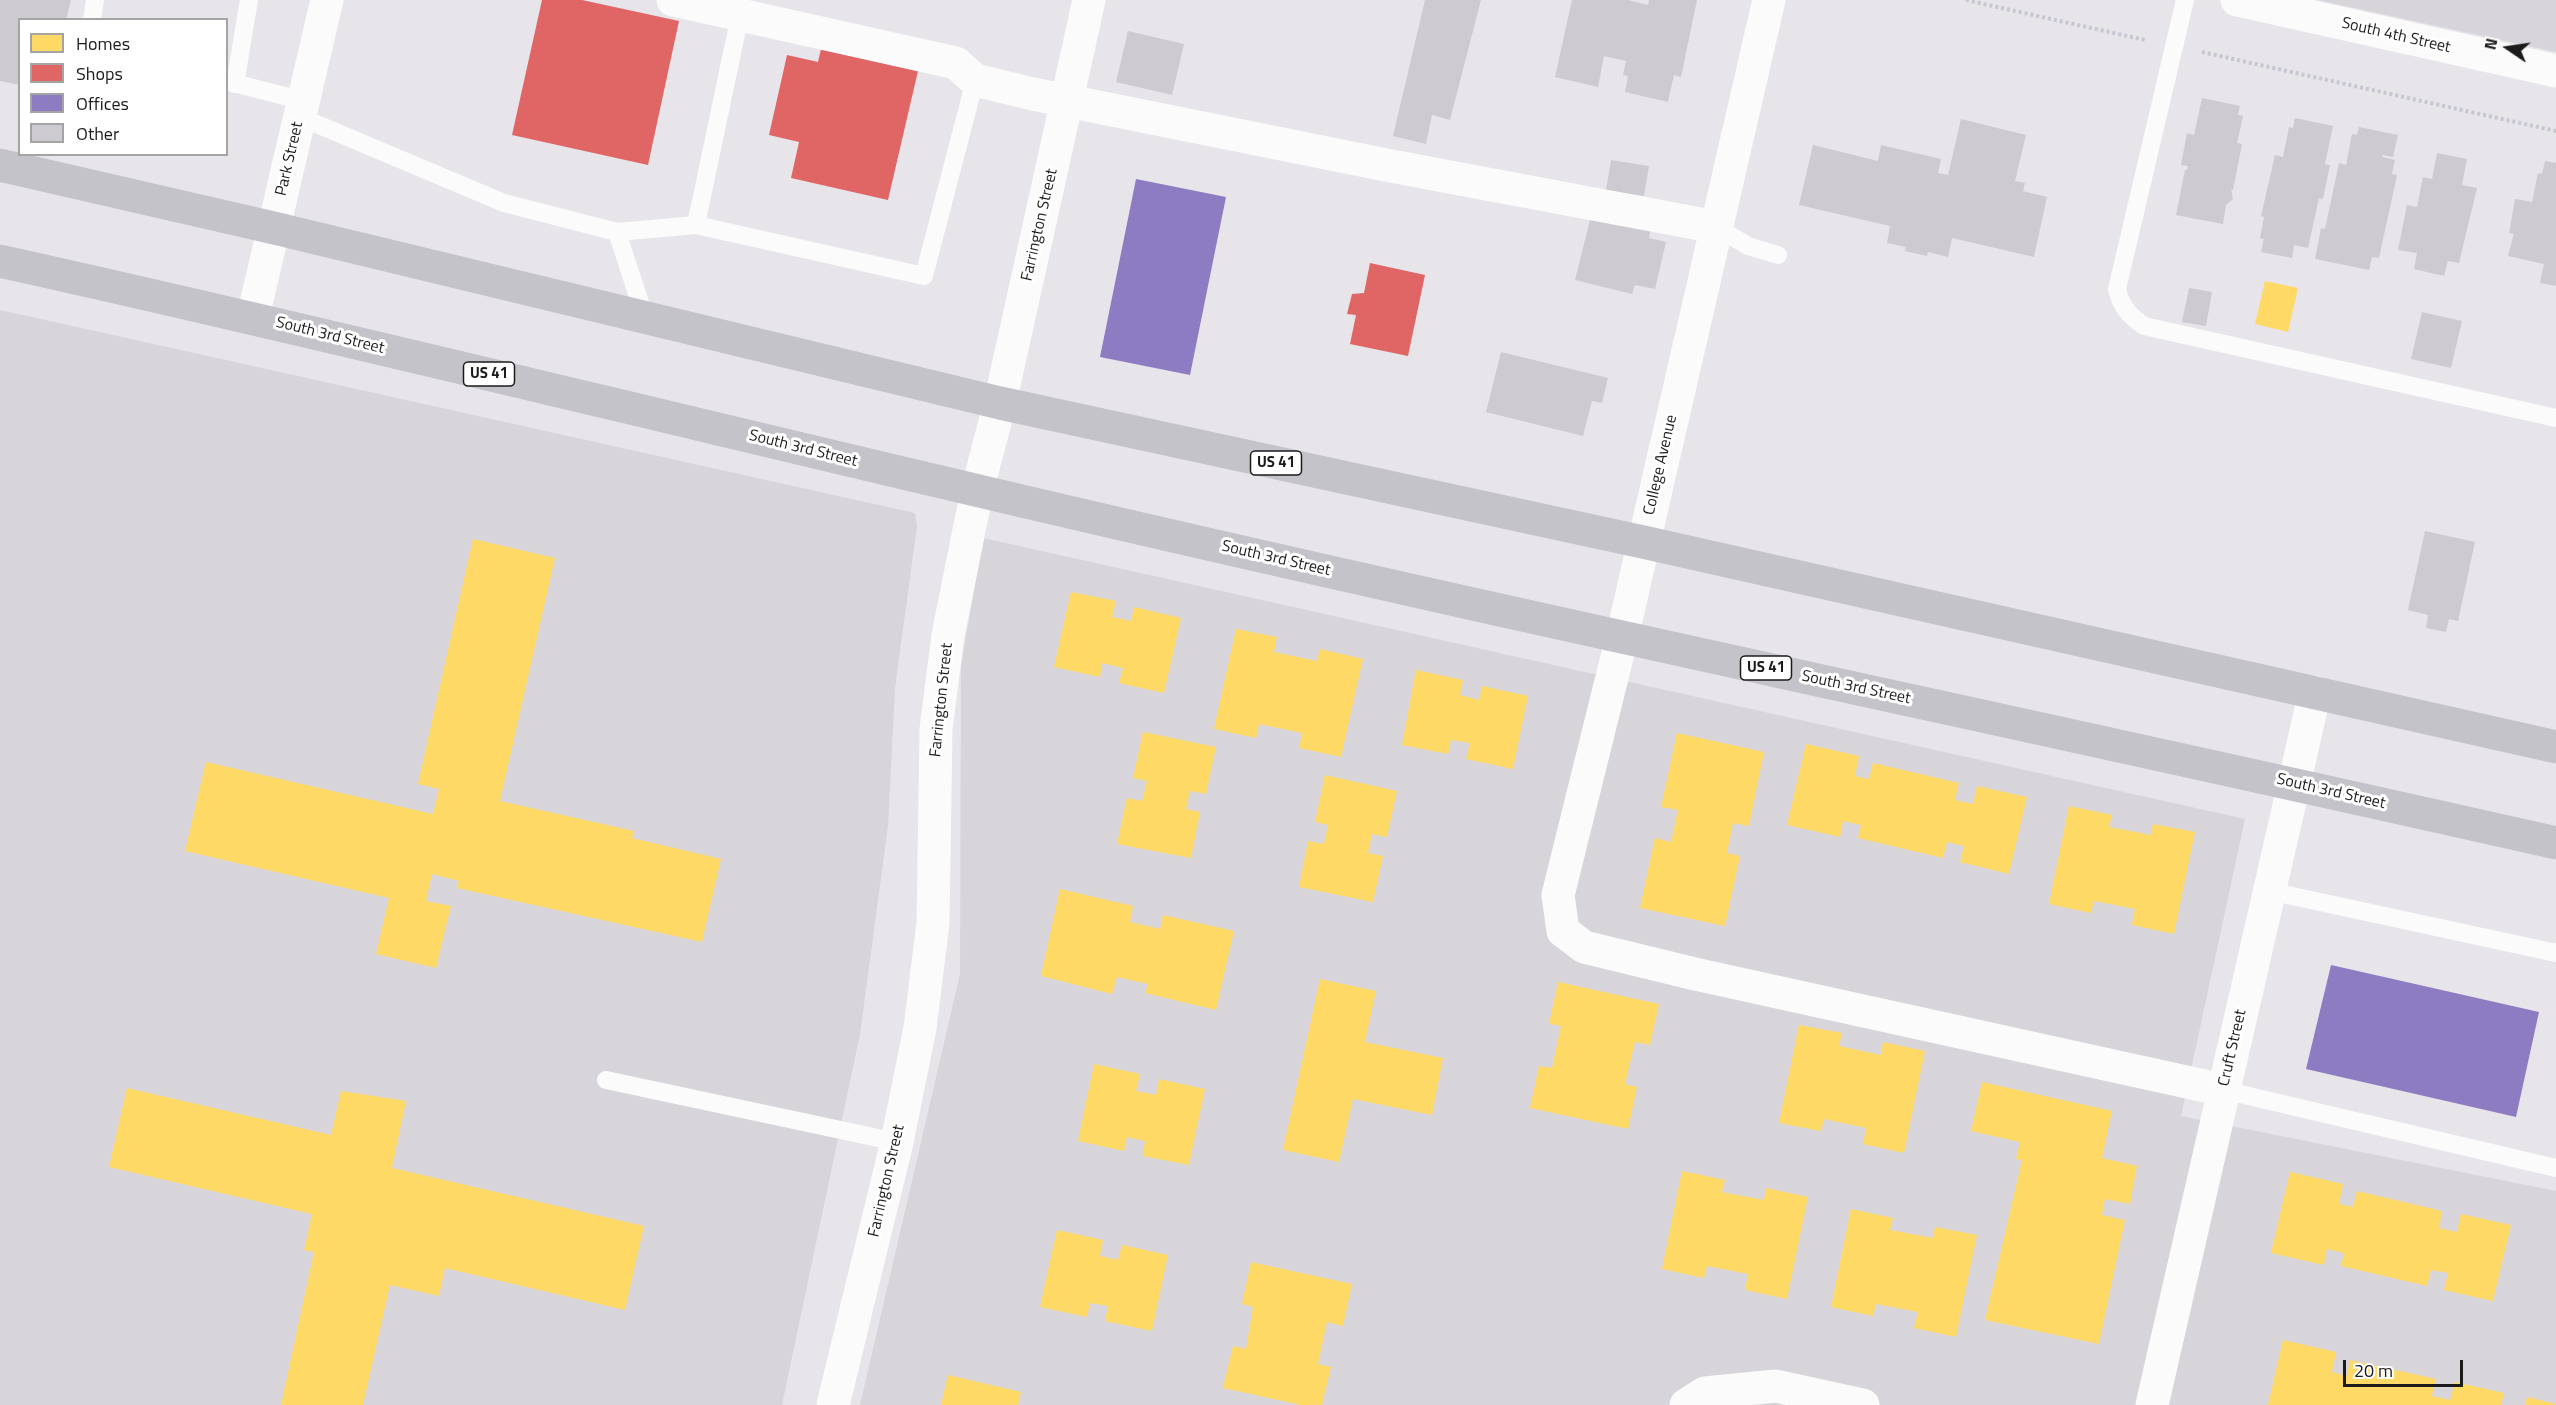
<!DOCTYPE html>
<html>
<head>
<meta charset="utf-8">
<style>
  body { margin:0 }
  #map { position:relative; width:2556px; height:1405px; overflow:hidden; background:#e7e4ea; font-family:"Titillium Web",sans-serif }
  canvas { display:block }
  .legend { position:absolute; left:18px; top:18px; width:210px; height:138px; box-sizing:border-box; background:#fff; border:2px solid #a4a4a4; margin:0; padding:8px 10px; list-style:none; font-size:18px; color:#1b1b1b }
  .legend li { display:flex; align-items:center; gap:12px; height:30px }
  .legend b { width:30px; border:2px solid #a4a4a4 }
  .north { position:absolute; left:2478px; top:18px; width:60px; height:60px; -webkit-text-stroke:4px #fff; paint-order:stroke; rotate:283deg; font-size:16px; font-weight:700; line-height:24px; text-align:center; color:#1b1b1b }
  .north::after { content:''; display:block; margin:auto; width:21px; height:27px; background:#1b1b1b; clip-path:polygon(50% 0,100% 100%,50% 72%,0 100%) }
  .scale { position:absolute; left:2343px; top:1360px; width:120px; height:27px; box-sizing:border-box; border:3px solid #1b1b1b; border-top:0; padding-left:8px; font-size:18px; line-height:21px; white-space:nowrap; color:#1b1b1b; -webkit-text-stroke:4px #fff; paint-order:stroke }
</style>
</head>
<body>
<div id="map">
<canvas width="2556" height="1405"></canvas>
<ul class="legend">
<li><b style="height:16px;background:#ffd966"></b>Homes</li>
<li><b style="height:16px;background:#e06666"></b>Shops</li>
<li><b style="height:16px;background:#8e7cc3"></b>Offices</li>
<li><b style="height:16px;background:#cecbd0"></b>Other</li>
</ul>
<div class="north">N</div>
<div class="scale">20 m</div>
</div>
<script>
const ctx = document.querySelector('canvas').getContext('2d');
ctx.lineJoin = 'round';
function fillPath(path, color) { ctx.fillStyle = color; ctx.fill(path, 'evenodd'); }
function strokePath(path, color, width, dash) { ctx.strokeStyle = color; ctx.lineWidth = width; ctx.lineCap = dash ? 'butt' : 'round'; ctx.setLineDash(dash || []); ctx.stroke(path); }
function write(font, color, halo, rows, align = 'center') {
  ctx.font = font + ' "Titillium Web",sans-serif'; ctx.lineWidth = 6; ctx.setLineDash([]); ctx.textBaseline = 'middle'; ctx.strokeStyle = halo; ctx.fillStyle = color; for (const [text, x, y, turn = 0] of rows) {
    ctx.save(); ctx.translate(x, y); ctx.rotate((+turn || 0) * Math.PI / 180); ctx.textAlign = isNaN(turn) ? turn : align; if (halo) ctx.strokeText(text, 0, 0); ctx.fillText(text, 0, 0); ctx.restore();
  }
}
fillPath(new Path2D(`
  M2318,0H2556V52Z
  M0,310L915,513L917,526L895,688L888,826L860,1034L782,1405H0Z
  M983,538L2245,819L2181,1116L2556,1191V1405H860L960,974L961,667Z`), '#d7d5d9');
fillPath(new Path2D(`
  M2265,281L2298,288L2288,332L2255,324Z
  M473,539L555,558L500,801L634,831L632,838L721,859L702,942L457,888L459,881L432,874L426,901L451,906L436,968L376,954L389,898L185,851L206,762L433,814L439,789L418,784Z
  M1071,592L1116,601L1112,617L1131,621L1134,607L1181,618L1164,693L1119,683L1123,668L1102,663L1100,677L1054,667Z
  M1236,629L1277,637L1274,652L1317,661L1320,649L1363,659L1341,757L1299,748L1302,733L1259,724L1256,738L1214,729Z
  M1416,670L1463,680L1460,695L1479,700L1482,686L1528,696L1513,769L1466,759L1470,743L1451,740L1448,754L1402,745Z
  M1143,732L1216,747L1206,794L1190,791L1186,809L1200,812L1191,858L1117,844L1127,798L1142,801L1147,781L1133,778Z
  M1677,733L1764,752L1749,826L1733,823L1727,853L1740,856L1725,926L1640,908L1655,838L1671,842L1678,810L1661,807Z
  M1806,744L1859,756L1855,776L1869,779L1873,763L1959,783L1955,800L1973,804L1977,786L2027,797L2009,874L1960,862L1964,846L1947,842L1943,858L1858,838L1861,825L1843,821L1840,837L1787,825Z
  M1325,775L1397,791L1387,837L1372,834L1368,853L1383,856L1373,902L1299,887L1308,841L1324,844L1328,825L1315,822Z
  M2069,806L2112,815L2109,827L2151,835L2153,824L2195,832L2174,934L2132,925L2135,909L2094,901L2091,913L2049,904Z
  M1060,889L1133,906L1130,922L1160,929L1163,915L1234,931L1216,1010L1145,993L1148,984L1117,977L1112,994L1041,976Z
  M1320,979L1376,991L1365,1042L1443,1058L1432,1115L1353,1099L1339,1162L1283,1150Z
  M1558,982L1659,1004L1650,1045L1635,1042L1625,1084L1637,1087L1628,1129L1530,1108L1539,1066L1552,1068L1561,1026L1549,1024Z
  M1799,1025L1842,1033L1839,1046L1881,1055L1883,1042L1925,1051L1904,1153L1863,1144L1866,1128L1824,1119L1821,1131L1779,1123Z
  M1094,1064L1140,1074L1136,1091L1156,1095L1159,1079L1205,1089L1189,1165L1143,1156L1145,1141L1127,1137L1124,1151L1078,1141Z
  M1982,1082L2112,1111L2102,1158L2137,1166L2130,1204L2105,1199L2102,1215L2125,1220L2099,1344L1985,1320L2022,1160L2016,1159L2020,1142L1971,1131Z
  M127,1088L331,1135L341,1091L406,1101L392,1168L644,1226L625,1310L445,1268L439,1296L390,1285L363,1405H281L314,1252L304,1250L312,1214L109,1167Z
  M1682,1171L1725,1180L1722,1192L1764,1200L1766,1188L1808,1197L1787,1299L1745,1290L1748,1274L1707,1266L1704,1278L1662,1269Z
  M2290,1172L2343,1184L2339,1204L2353,1207L2357,1191L2442,1211L2439,1228L2457,1232L2461,1214L2511,1225L2493,1301L2444,1290L2448,1273L2431,1270L2427,1286L2341,1266L2344,1253L2327,1249L2324,1265L2271,1253Z
  M1851,1209L1893,1218L1890,1230L1933,1238L1935,1227L1977,1235L1956,1337L1914,1328L1918,1312L1876,1304L1873,1316L1831,1307Z
  M1057,1230L1103,1240L1100,1256L1118,1260L1122,1245L1168,1255L1152,1331L1105,1321L1108,1306L1090,1303L1087,1317L1040,1307Z
  M1251,1262L1352,1284L1343,1326L1327,1322L1318,1364L1331,1367L1322,1405H1301L1223,1388L1233,1346L1246,1349L1253,1307L1242,1304Z
  M2283,1340L2336,1352L2332,1372L2347,1376L2350,1360L2436,1379L2432,1396L2450,1400L2455,1382L2504,1393L2501,1405H2268Z
  M948,1375L1021,1392L1018,1405H941Z
  M2527,1397L2556,1404V1405H2525Z`), '#ffd966');
fillPath(new Path2D(`
  M542,0H582L679,21L648,165L512,135Z
  M821,49L918,71L888,200L791,178L799,142L769,135L787,55L818,62Z
  M1370,263L1425,275L1408,356L1350,344L1356,315L1347,314L1352,294L1364,293Z`), '#e06666');
fillPath(new Path2D(`
  M1136,179L1226,197L1190,375L1100,357Z
  M2331,965L2539,1012L2516,1117L2306,1069Z`), '#8e7cc3');
fillPath(new Path2D(`
  M0,0H71L66,20H20V85L0,81Z
  M1425,0H1481L1450,120L1432,115L1426,144L1393,136Z
  M1572,0H1628L1648,5L1649,0H1697L1681,77L1674,75L1668,102L1625,92L1628,76L1623,75L1626,61L1604,56L1598,87L1555,77Z
  M1128,31L1184,44L1172,95L1116,82Z
  M2202,98L2240,106L2238,115L2243,116L2237,143L2242,144L2233,190L2231,189L2233,199L2226,205L2223,224L2176,215L2185,170H2187L2188,166L2181,165L2187,133L2194,135Z
  M2295,118L2333,126L2325,164L2330,165L2323,199L2319,198L2308,248L2294,245L2292,258L2261,252L2264,239L2260,238L2264,217L2261,216L2275,155L2283,157L2289,127L2293,128Z
  M1961,119L2026,135L2015,181L2025,183L2023,191L2047,197L2034,257L1952,238L1948,257L1928,252L1927,256L1905,251L1906,247L1887,243L1890,226L1799,205L1813,145L1878,161L1881,145L1941,159L1938,173L1948,175Z
  M2359,127L2398,135L2393,157L2383,155L2382,157L2395,160L2392,174L2397,175L2379,258L2372,257L2369,270L2315,259L2321,228L2325,229L2339,163L2346,165L2352,134L2357,135Z
  M2437,153L2467,159L2462,185L2477,188L2459,263L2448,261L2444,276L2414,269L2417,253L2398,250L2407,205L2417,207L2423,177L2432,179Z
  M1611,160L1649,166L1644,196L1606,190Z
  M2545,161L2556,163V286L2540,283L2544,264L2508,256L2514,234L2509,233L2515,199L2532,202L2538,173L2542,174Z
  M1593,208L1652,222L1649,238L1666,242L1655,289L1635,285L1632,294L1575,280Z
  M2189,288L2212,292L2206,326L2182,322Z
  M2422,312L2462,321L2451,368L2411,359Z
  M1501,352L1608,378L1602,403L1592,401L1583,436L1486,412Z
  M2425,531L2475,542L2458,621L2449,619L2446,632L2426,628L2428,615L2408,610Z`), '#cecbd0');
strokePath(new Path2D(`
  M1966,0L2145,40
  M2202,52L2556,131`), '#c6c7d3', 4, [3, 3]);
strokePath(new Path2D(`
  M2185,0L2117,289C2121,307 2129,315 2144,326L2556,418
  M92,20L95,0
  M226,81L304,101
  M235,84L249,0
  M300,117L504,203L617,232L696,225L924,276L975,80
  M696,225L740,15
  M1716,227L1748,246L1778,255
  M617,232L645,318
  M2269,891L2556,953
  M606,1080L897,1142
  M2223,1090L2556,1168`), '#fbfbfc', 18);
strokePath(new Path2D(`
  M673,0L956,63L975,80L1033,94L1391,166L1716,227
  M2237,0L2556,71
  M253,317L327,0
  M1622,637L1558,895L1563,931L1584,947L1695,974L2223,1090
  M833,1405L897,1142L920,1028L933,923L936,729L948,635L977,491L1000,403L1089,0
  M1686,1405L1705,1393L1776,1386L1863,1405
  M2152,1405L2315,692`), '#fbfbfc', 33);
strokePath(new Path2D(`
  M1622,637L1769,0`), '#fbfbfc', 33);
strokePath(new Path2D(`
  M0,165L274,228L1000,403L1643,542L2556,747
  M0,261C326,333 650,414 975,490C1500,614 2029,724 2556,843`), '#c5c3ca', 33);
for (const [x, y, w] of [
  [489,374,51],
  [1276,463,51],
  [1766,668,51]
]) { const box = new Path2D(); box.roundRect(x - w / 2, y - 12, w, 24, 4.5); ctx.fillStyle = '#fff'; ctx.fill(box); strokePath(box, '#1b1b1b', 1.5); }
write('bold 15px', '#1b1b1b', null, [
  ["US 41",489,374],
  ["US 41",1276,463],
  ["US 41",1766,668]
]);
write('16px', '#1b1b1b', '#fff', [
  ["South 4th Street",2396,36,13],
  ["Park Street",290,159,-77],
  ["Farrington Street",1040,225,-77],
  ["South 3rd Street",330,336,14],
  ["South 3rd Street",803,449,14],
  ["College Avenue",1661,465,-77],
  ["South 3rd Street",1276,559,13],
  ["South 3rd Street",1856,688,12],
  ["Farrington Street",942,700,-84],
  ["South 3rd Street",2331,792,13],
  ["Cruft Street",2233,1048,-77],
  ["Farrington Street",887,1181,-77]
]);
</script>
</body>
</html>
